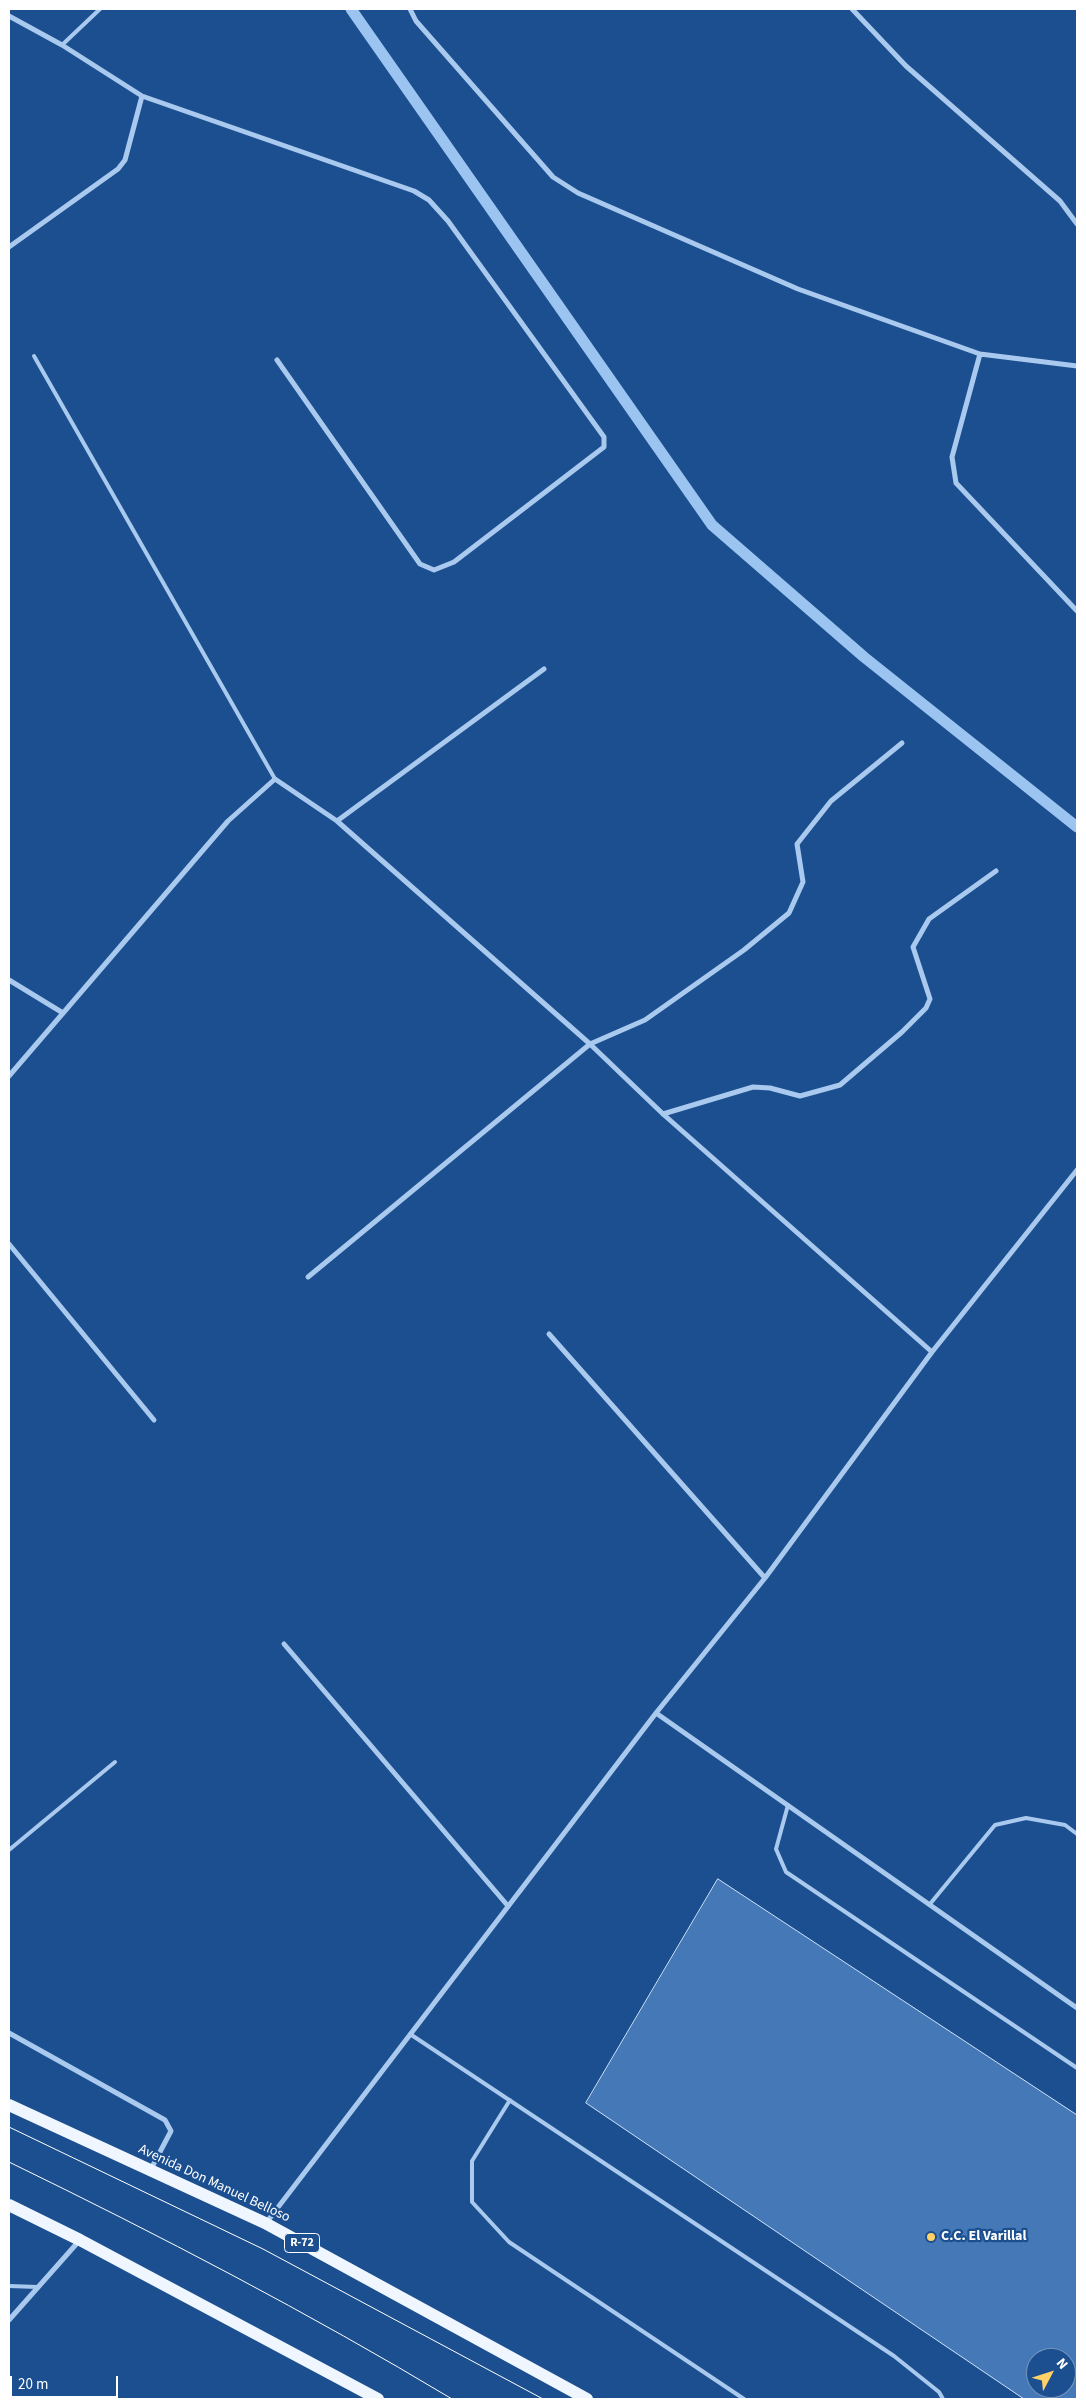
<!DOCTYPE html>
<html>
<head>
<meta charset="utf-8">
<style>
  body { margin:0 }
  #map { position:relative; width:1086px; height:2408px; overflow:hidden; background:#1b4f8f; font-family:"Source Sans 3",sans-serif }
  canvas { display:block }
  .frame { position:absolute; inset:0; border:10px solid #fff; pointer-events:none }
  .north { position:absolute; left:1026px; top:2348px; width:50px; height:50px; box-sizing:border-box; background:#1b4f8f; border:1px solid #7695bc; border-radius:50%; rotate:50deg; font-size:14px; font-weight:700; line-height:20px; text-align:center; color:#fff }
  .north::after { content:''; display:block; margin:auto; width:18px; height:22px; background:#ffd166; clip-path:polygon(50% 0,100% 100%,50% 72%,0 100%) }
  .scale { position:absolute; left:10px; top:2376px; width:108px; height:22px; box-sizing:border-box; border:2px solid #fff; border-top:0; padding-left:6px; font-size:15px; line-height:18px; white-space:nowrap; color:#fff; -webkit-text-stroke:4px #1b4f8f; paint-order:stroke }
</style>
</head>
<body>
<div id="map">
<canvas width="1086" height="2408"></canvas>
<div class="frame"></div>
<div class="north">N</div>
<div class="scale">20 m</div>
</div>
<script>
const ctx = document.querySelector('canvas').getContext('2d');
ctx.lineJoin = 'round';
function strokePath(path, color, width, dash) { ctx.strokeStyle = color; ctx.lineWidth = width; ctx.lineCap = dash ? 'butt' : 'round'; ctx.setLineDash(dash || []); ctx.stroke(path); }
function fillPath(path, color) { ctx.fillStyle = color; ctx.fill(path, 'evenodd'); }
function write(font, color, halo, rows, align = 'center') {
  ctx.font = font + ' "Source Sans 3",sans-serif'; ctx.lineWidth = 4.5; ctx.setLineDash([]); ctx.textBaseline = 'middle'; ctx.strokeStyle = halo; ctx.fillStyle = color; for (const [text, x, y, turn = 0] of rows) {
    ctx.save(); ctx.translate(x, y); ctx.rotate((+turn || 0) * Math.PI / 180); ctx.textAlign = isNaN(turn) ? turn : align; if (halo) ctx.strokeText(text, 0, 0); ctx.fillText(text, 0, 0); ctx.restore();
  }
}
strokePath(new Path2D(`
  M351,9L712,525L864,657L1077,827`), '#9cc4f0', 11);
const building = new Path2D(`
  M718,1879L1077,2115V2399H1024L586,2103ZM1036,2358H1066V2388H1036Z`);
fillPath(building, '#4478b7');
strokePath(building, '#cfe3fa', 1);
strokePath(new Path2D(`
  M62,45L100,9
  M34,356L275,779
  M788,1805L776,1849L786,1872L1077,2068
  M9,1850L115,1762
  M930,1904L995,1825L1026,1818L1065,1825L1077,1834
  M410,2034L894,2356L939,2392L943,2399
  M510,2100L472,2161V2202L509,2242L744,2399
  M9,2286L38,2287`), '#a9c9ee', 4);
strokePath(new Path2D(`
  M410,9L416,21L553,177L578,193L798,289L980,354L1077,366
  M852,9L906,66L1060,201L1077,224
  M9,16L62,45L142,96L125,160L118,169L9,247
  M142,96L414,191L429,200L448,221L604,437V447L454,562L434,570L420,564L277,360
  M980,354L952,457L956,483L1077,611
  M337,821L544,669
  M9,980L63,1013
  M9,1076L228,821L275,779L337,821L590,1044L663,1114L932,1352
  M663,1114L753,1087L770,1088L800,1096L840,1085L902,1032L926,1008L930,999L913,947L929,919L996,871
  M9,1244L154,1420
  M308,1277L590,1044L645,1020L744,950L789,913L803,882L797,844L831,801L902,743
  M549,1334L765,1578
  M284,1644L508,1906
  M656,1713L1077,2008
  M9,2033L165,2120L171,2131L151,2169
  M266,2223L656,1713L765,1578L932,1352L1077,1170
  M9,2320L79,2241`), '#a9c9ee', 5);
strokePath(new Path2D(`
  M9,2105L265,2223L587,2399
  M9,2205L80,2240L378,2399`), '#f0f6ff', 12);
strokePath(new Path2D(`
  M9,2127L263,2249L543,2399
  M9,2162C159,2235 309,2313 452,2399`), '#fff', 1);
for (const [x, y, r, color] of [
  [931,2237,5,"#ffd166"]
]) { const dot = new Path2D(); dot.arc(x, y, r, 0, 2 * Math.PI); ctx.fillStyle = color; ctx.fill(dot); strokePath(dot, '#1b4f8f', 2); }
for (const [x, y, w] of [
  [302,2243,35]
]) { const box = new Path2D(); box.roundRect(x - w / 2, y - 9.5, w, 19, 4); ctx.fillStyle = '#1b4f8f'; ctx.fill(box); strokePath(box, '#fff', 1); }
write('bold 12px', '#fff', null, [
  ["R-72",302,2243]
]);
write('14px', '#fff', '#1b4f8f', [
  ["Avenida Don Manuel Belloso",214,2184,25]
]);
write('bold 14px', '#fff', '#1b4f8f', [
  ["C.C. El Varillal",941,2237]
], 'left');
</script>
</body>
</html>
